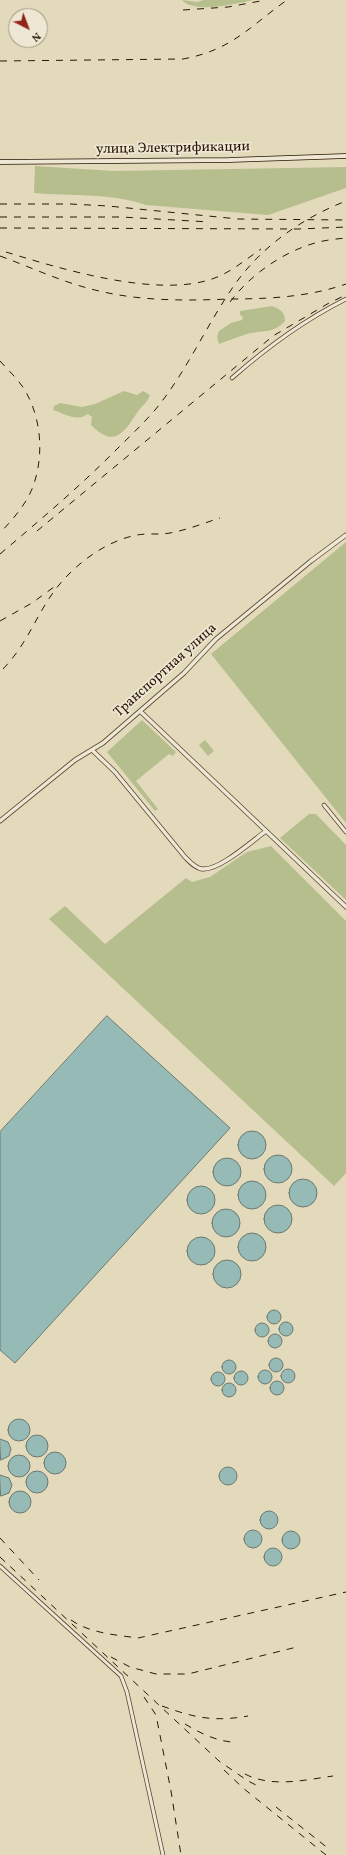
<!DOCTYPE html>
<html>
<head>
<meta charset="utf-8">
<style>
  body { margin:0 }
  #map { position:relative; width:346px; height:1855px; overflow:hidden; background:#e3dabb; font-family:Vollkorn,serif }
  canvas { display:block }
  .north { position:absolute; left:8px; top:8px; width:40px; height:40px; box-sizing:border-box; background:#ede7d3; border:1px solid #9f9381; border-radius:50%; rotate:138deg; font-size:11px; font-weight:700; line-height:16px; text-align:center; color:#2a1506 }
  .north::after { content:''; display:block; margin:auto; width:14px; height:18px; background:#8f2418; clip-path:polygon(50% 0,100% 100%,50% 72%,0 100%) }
</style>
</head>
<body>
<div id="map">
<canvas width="346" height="1855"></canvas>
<div class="north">N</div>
</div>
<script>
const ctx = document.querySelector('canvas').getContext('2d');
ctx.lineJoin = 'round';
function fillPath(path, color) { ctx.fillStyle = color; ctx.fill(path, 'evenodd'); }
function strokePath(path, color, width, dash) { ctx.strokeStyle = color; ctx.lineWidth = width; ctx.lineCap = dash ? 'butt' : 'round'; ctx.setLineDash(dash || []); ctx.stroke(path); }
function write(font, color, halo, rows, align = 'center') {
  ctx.font = font + ' Vollkorn,serif'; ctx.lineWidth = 3.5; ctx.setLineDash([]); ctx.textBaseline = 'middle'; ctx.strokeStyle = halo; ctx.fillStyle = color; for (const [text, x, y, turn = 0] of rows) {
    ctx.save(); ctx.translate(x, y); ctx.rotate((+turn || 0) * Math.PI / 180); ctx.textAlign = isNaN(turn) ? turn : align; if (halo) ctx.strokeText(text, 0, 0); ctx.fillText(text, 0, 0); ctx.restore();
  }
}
fillPath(new Path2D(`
  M182,0L197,2L204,0H253C235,4 194,14 182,0Z
  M35,166L114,171L346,167V188L268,215L146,205C113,193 70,196 34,193Z
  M272,306C280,309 285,312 285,321C273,334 263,330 247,334C237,337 228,341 219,344L217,337L219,331L231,323L242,320L243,317L240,315V311Z
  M124,391L137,395L143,391L150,395C147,404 141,406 137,413C123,434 114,448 91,425L92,417L88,414C77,422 65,414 53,410L54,406L60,403L82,407L95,404Z
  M346,542V823L211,654Z
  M142,720L176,752L173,756L169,754L136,781L158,809L155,811L107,752Z
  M205,740L214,751L208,756L199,745Z
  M309,814H316L346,845V900L280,838Z
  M271,846L346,921V1173L334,1186L49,919L65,906L105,944L186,878L192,882L210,877L247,852Z`), '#b6be8e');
const water = new Path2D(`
  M107,1016L230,1128L15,1363L0,1350V1132Z
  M238 1145a14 14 0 1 1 28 0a14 14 0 1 1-28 0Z
  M264 1169a14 14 0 1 1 28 0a14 14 0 1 1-28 0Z
  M213 1172a14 14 0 1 1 28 0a14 14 0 1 1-28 0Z
  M289 1193a14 14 0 1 1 28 0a14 14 0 1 1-28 0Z
  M238 1195a14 14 0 1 1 28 0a14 14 0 1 1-28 0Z
  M187 1200a14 14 0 1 1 28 0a14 14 0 1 1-28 0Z
  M264 1219a14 14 0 1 1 28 0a14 14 0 1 1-28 0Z
  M212 1223a14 14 0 1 1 28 0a14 14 0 1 1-28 0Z
  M238 1247a14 14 0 1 1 28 0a14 14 0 1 1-28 0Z
  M187 1251a14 14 0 1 1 28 0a14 14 0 1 1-28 0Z
  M213 1274a14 14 0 1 1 28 0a14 14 0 1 1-28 0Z
  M267 1317a7 7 0 1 1 14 0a7 7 0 1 1-14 0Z
  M279 1329a7 7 0 1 1 14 0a7 7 0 1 1-14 0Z
  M255 1330a7 7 0 1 1 14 0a7 7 0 1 1-14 0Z
  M268 1341a7 7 0 1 1 14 0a7 7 0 1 1-14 0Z
  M269 1365a7 7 0 1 1 14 0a7 7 0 1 1-14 0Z
  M222 1367a7 7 0 1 1 14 0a7 7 0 1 1-14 0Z
  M281 1376a7 7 0 1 1 14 0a7 7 0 1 1-14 0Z
  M258 1377a7 7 0 1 1 14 0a7 7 0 1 1-14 0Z
  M234 1378a7 7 0 1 1 14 0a7 7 0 1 1-14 0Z
  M211 1379a7 7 0 1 1 14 0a7 7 0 1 1-14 0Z
  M270 1388a7 7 0 1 1 14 0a7 7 0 1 1-14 0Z
  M222 1390a7 7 0 1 1 14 0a7 7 0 1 1-14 0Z
  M8 1430a11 11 0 1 1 22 0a11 11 0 1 1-22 0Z
  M26 1446a11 11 0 1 1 22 0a11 11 0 1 1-22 0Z
  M0,1439L8,1442L11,1449L9,1456L1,1460Z
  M44 1463a11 11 0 1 1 22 0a11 11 0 1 1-22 0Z
  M8 1466a11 11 0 1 1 22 0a11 11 0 1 1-22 0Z
  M219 1476a9 9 0 1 1 18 0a9 9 0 1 1-18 0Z
  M26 1482a11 11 0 1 1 22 0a11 11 0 1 1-22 0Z
  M0,1475L9,1478L12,1485L9,1493L1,1496Z
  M9 1502a11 11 0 1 1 22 0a11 11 0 1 1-22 0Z
  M260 1520a9 9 0 1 1 18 0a9 9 0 1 1-18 0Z
  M244 1539a9 9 0 1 1 18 0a9 9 0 1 1-18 0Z
  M282 1540a9 9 0 1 1 18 0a9 9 0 1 1-18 0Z
  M264 1557a9 9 0 1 1 18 0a9 9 0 1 1-18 0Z`);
fillPath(water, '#96bab5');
strokePath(water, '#6b786f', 1);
const minor = new Path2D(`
  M232,378C266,348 306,319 346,299
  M324,805L346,832
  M0,1566L121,1676L127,1692L163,1855`);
const tertiary = new Path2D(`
  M140,711L346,907
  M92,750L115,772L185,857C190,862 195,868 202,869C219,871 252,841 266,831
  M0,821L75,760L103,743L184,673L216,639L311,561L346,535`);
const secondary = new Path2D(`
  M0,162L229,160L346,156`);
strokePath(minor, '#584633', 4.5);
strokePath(tertiary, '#584633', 5);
strokePath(secondary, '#2a1506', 5.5);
strokePath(minor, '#ede7d3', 3);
strokePath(tertiary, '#ede7d3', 3.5);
strokePath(secondary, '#ede7d3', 4);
strokePath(new Path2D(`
  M183,10L228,7L266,0
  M0,61L183,59C232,50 249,27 287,0
  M0,204H70L108,206L238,219L346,220
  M0,217H121L210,222
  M0,228L299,229L346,227
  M6,252C61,269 157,298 212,279C230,273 245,260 261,249
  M0,256C30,267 60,281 91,289C136,301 182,301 229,299C268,299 309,297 346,284
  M230,302C250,275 283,252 315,243C325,240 336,239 346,238
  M0,361C9,371 21,382 27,394C42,422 44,459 32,489C25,506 12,520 0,533
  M37,531L273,336L329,303L346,295
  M0,554C39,521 78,488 115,451C128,438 142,425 155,410C185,374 204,330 231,290C258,249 300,219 346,201
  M0,621L32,603L54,587
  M3,669C28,643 35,617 55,590C74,565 105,541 137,535C148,533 159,535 170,533C187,530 204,523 220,518
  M0,1538L39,1580
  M0,1557L219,1761L248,1781L260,1787
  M71,1620C89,1633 116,1635 138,1638L346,1592
  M111,1657L130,1667L156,1674H188L297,1647
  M144,1697L156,1715L171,1791L181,1855
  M162,1706C195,1718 214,1722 248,1716
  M185,1724C200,1733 214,1740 231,1742
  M224,1770L243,1788L326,1855
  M245,1774C272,1788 304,1780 333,1776
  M276,1807L329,1849`), '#2a1506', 1, [7, 7]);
write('14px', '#2a1506', '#ede7d3', [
  ["улица Электрификации",173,149,-1],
  ["Транспортная улица",166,671,-42]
]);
</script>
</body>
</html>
